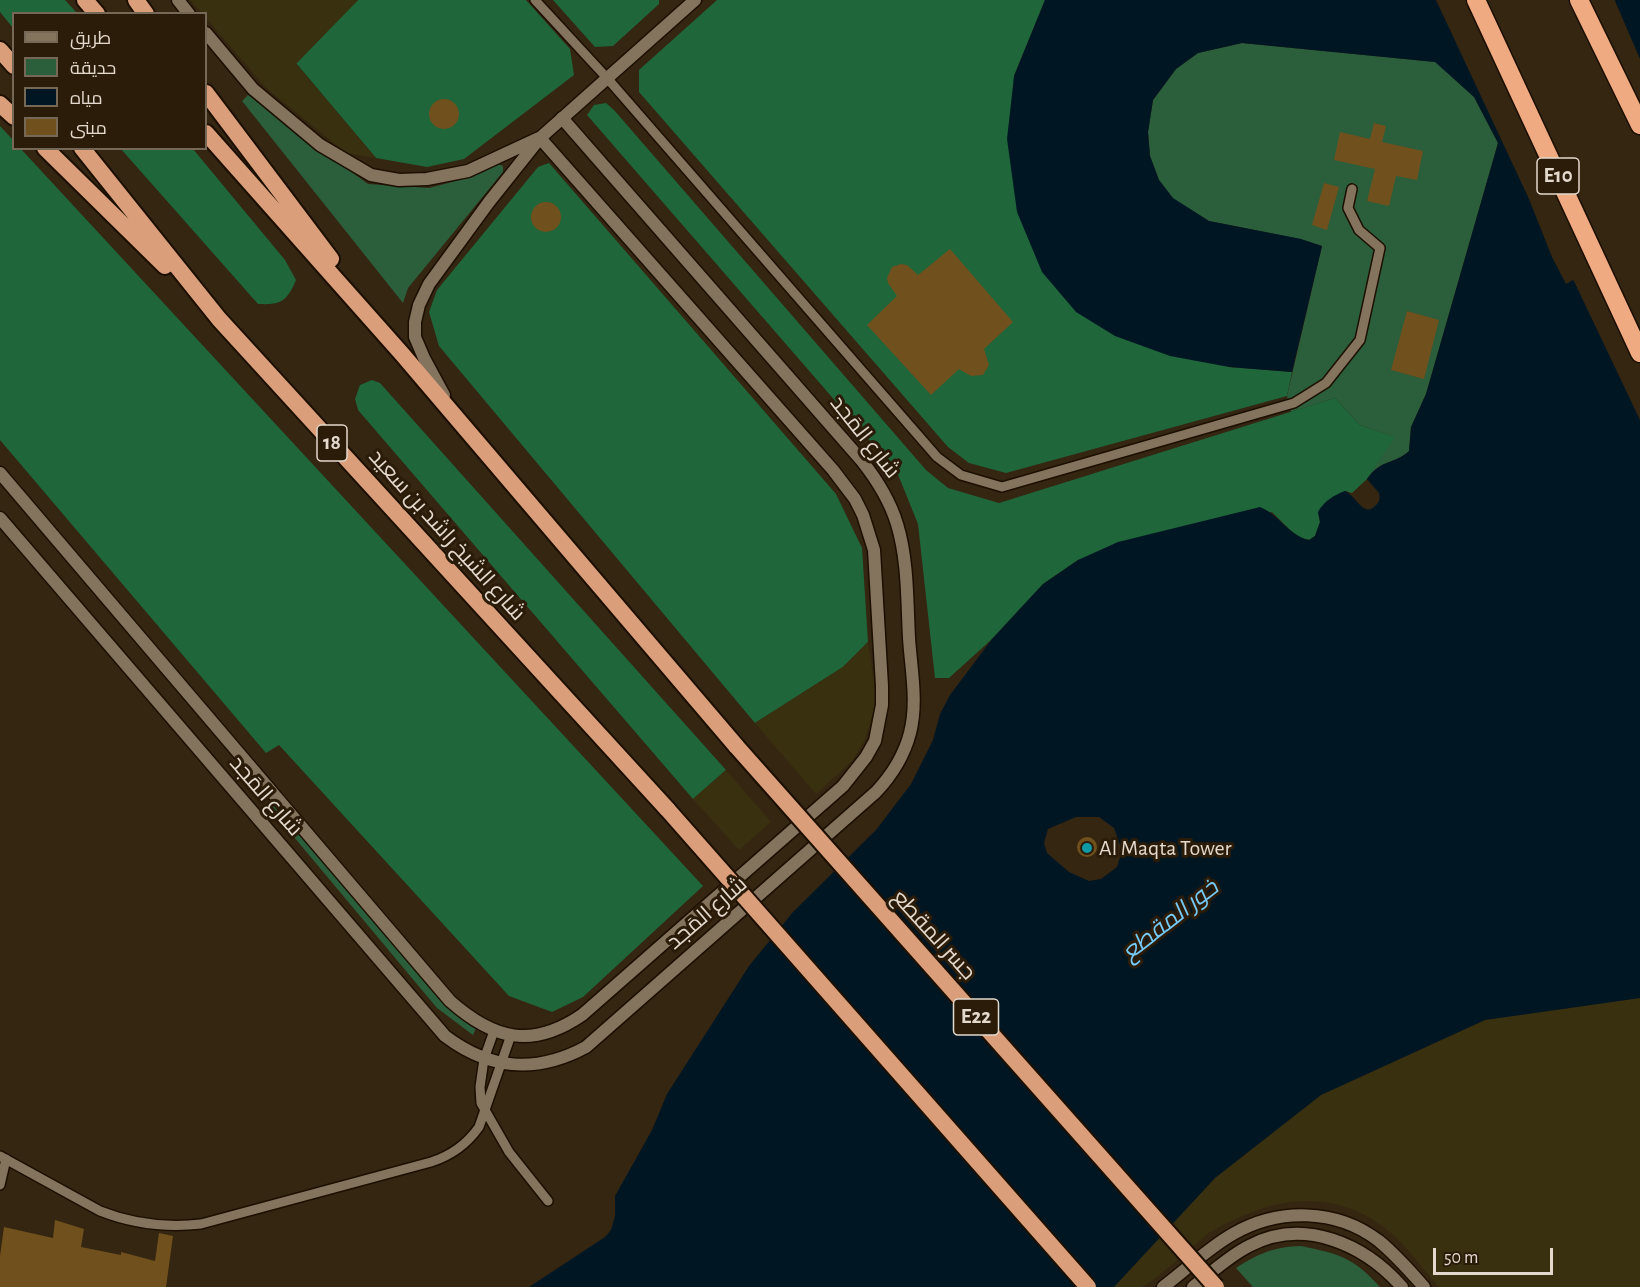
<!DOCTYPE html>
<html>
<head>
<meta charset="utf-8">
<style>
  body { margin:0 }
  #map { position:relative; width:1640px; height:1287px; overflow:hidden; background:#352612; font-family:"Alegreya Sans",Cairo,sans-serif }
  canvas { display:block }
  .legend { position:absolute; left:12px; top:12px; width:195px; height:138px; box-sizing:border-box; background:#2b1c09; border:2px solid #756857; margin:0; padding:8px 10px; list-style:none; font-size:18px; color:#e3d9cd }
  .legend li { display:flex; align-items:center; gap:12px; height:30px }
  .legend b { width:30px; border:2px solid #756857 }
  .scale { position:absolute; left:1433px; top:1248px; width:120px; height:27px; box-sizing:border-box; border:3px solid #e3d9cd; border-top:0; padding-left:8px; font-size:18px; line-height:21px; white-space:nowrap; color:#e3d9cd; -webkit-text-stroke:4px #2b1c09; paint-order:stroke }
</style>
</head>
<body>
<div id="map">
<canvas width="1640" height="1287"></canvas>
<ul class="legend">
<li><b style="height:8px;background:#84735d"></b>طريق</li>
<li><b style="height:16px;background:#2b5e3b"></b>حديقة</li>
<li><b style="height:16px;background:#001723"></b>مياه</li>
<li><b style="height:16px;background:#70501c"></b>مبنى</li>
</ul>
<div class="scale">50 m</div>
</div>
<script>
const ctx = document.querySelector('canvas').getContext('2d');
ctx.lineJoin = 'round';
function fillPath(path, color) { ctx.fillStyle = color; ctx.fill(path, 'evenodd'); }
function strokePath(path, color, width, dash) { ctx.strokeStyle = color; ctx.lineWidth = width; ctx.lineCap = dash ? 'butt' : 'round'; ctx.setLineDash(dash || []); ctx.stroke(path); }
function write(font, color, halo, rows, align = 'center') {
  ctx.font = font + ' "Alegreya Sans",Cairo,sans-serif'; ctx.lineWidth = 6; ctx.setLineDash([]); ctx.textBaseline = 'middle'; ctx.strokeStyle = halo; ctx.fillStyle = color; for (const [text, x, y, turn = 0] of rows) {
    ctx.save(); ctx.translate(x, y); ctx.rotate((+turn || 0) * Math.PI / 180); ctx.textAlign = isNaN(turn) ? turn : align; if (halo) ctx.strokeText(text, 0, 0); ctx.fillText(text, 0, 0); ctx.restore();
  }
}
fillPath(new Path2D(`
  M1242,43L1436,62L1474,97L1498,143L1426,394L1411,427L1409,451C1394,465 1382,458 1367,479L1394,437L1360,425L1335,398L1291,412L1287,396L1322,246L1300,239L1209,221L1173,199L1159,180L1150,156L1148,132L1153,100L1176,69L1198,53Z
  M248,95L368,184L429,188L471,177L496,163L503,166V172L408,288L403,303L242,101Z
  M276,800L477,1026L473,1035L437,1008L268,806Z
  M1301,1246C1339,1254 1353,1257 1380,1287H1253L1236,1268C1259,1253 1274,1247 1301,1246Z`), '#2b5e3b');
fillPath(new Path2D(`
  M0,0H65L77,13L14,14L13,28L0,12Z
  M358,0H526L570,49L574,75L464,159L427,167L376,158L296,63Z
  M553,0H659V4L613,46L595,47Z
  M717,0H1045L1014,76L1229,367L1292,372L1287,396L1006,473L969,463L948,447L639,92V70Z
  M606,103L614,110L926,470L948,488L999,503L1335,398L1360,425L1395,437L1367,479L1352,493L1345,491L1318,512L1320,522L1315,536L1309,540L1297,537L1272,512L1078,560L1043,584L992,639L949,678H935L918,524L897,472L587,115L594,105Z
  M0,126L13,140L14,148L21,149L703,886L583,997L552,1012L509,996L279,745L266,753L0,440Z
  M121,149H193L285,260L296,280C287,302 280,305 258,304Z
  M549,163L836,494L862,548L868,642L843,667L755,723L439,346L429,312L437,290L538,167Z
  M372,380L380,383L726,770L693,799L358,410L355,399L360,385Z`), '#1f663a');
fillPath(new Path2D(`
  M190,0H358L296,64L376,158L346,153L266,88L206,18V14L202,13Z
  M868,642L877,701L865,740L852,761L816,794L755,723L843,667Z
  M726,770L771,822L739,850L693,799Z
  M1640,998V1287H1438C1427,1273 1416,1258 1403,1245C1364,1202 1311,1191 1258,1210C1239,1217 1222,1224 1205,1236C1195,1245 1150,1285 1141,1287C1133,1287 1123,1287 1114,1287L1215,1178L1321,1095L1485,1020Z`), '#393010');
fillPath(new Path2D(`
  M1045,0H1436L1529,199L1552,257L1566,284L1640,241V998L1485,1020L1321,1095L1215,1178L1114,1287H529L605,1237L611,1230L615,1216V1196L652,1130L667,1094L749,966L793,912L876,830L911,784L933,740L940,714L950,695L992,639L1043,584L1078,560L1118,542L1260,507C1280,515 1288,535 1309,540L1315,536L1320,522L1318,512C1324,501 1334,495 1345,491C1356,495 1363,518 1375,506C1380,502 1380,498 1379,493L1367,479C1382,458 1394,465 1409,451L1411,427L1426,394L1498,143L1474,97L1435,62L1242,43L1198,53L1176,69L1153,100L1148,132L1150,156L1159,180L1173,198L1209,221L1301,239L1322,246L1292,372L1229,367L1170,356L1115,336L1076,312L1042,272L1017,212L1007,139L1014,76ZM1076,817H1099L1114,828L1122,851L1117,867L1101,879L1089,881L1069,872L1047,853L1044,843L1048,829Z
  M1615,0H1640V59L1615,1Z`), '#001723');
fillPath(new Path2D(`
  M1640,238V420L1572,277Z`), '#352612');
fillPath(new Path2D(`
  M429 114a15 15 0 1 1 30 0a15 15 0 1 1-30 0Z
  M1374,123L1386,126L1382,142L1423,151L1417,180L1396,176L1389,206L1367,201L1375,169L1334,160L1340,132L1370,139Z
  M1324,183L1339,187L1327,230L1312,225Z
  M531 217a15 15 0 1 1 30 0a15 15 0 1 1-30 0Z
  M950,249L1013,322L984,349L989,365L983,375L971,376L959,369L931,395L867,325L897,296L888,283L887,278L892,267L901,264L907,265L918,275Z
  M1407,311L1439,320L1424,379L1391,370Z
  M1077 847a10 10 0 1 1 20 0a10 10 0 1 1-20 0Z
  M55,1220L84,1229L81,1247L121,1255V1252L155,1261L159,1233L173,1236L166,1287H0V1256L4,1227L53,1238Z`), '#70501c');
const service = new Path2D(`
  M535,0L607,78L937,457L961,475L1002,487L1294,403L1326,383L1360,340L1380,248L1359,230L1348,208L1352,189
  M494,1031L484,1059L480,1087L481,1103L509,1152L548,1201
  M0,1156L100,1211C133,1224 165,1228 201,1224L431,1162C450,1156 467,1144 479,1127L511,1035
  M0,1185L6,1159`);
const minor = new Path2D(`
  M178,0L189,14
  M206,33L253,89L320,145L371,175L399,180L427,179L468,171L539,138
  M444,395L424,358L415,337V322L419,305L429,284L489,202L540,138L695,0
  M1163,1287C1186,1270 1208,1248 1233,1234C1278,1208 1336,1208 1379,1241C1396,1255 1410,1271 1424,1287
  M1193,1287C1211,1273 1229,1256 1249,1246C1304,1217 1364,1244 1402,1287`);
const tertiary = new Path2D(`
  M0,473L450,1001C494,1040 532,1049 582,1015L843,786L866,757L875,741L882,705V686L874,550L863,515L855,499L833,470L540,138
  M0,518L445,1036C490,1070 536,1074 586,1047L876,792C892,775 904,756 910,733C918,702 911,669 909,638C907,600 908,560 897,524C890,501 877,480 862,461L562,118`);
const trunk = new Path2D(`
  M85,0L97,14
  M136,0L146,14
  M0,50L14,66
  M206,93L331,259
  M0,104L14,117
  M206,133L402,354L737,747
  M45,148L165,266
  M82,148L219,319L668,810`);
const motorway = new Path2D(`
  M1476,0L1640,353
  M1579,0L1640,125`);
strokePath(service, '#1c0f00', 12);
strokePath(minor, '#1c0f00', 15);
strokePath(tertiary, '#1c0f00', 15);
strokePath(trunk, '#1c0f00', 20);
strokePath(motorway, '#1c0f00', 21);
strokePath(service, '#84735d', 9);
strokePath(minor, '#84735d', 12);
strokePath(tertiary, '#84735d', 12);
strokePath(trunk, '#da9f7a', 16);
strokePath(motorway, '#efaa81', 18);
const trunkBridge = new Path2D(`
  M737,747L1216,1287
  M668,810L1088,1287`);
strokePath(trunkBridge, '#1c0f00', 20, []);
strokePath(trunkBridge, '#da9f7a', 16);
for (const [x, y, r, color] of [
  [1087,848,6,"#0f9aa8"]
]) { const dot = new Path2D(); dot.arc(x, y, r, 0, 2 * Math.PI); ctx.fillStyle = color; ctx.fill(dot); strokePath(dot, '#2b1c09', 2); }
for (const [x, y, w] of [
  [1558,176,42],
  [332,443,30],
  [976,1017,45]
]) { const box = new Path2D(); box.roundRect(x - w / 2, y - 18, w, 36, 4.5); ctx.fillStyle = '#2b1c09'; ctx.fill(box); strokePath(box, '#e3d9cd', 1.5); }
write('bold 21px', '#e3d9cd', null, [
  ["E10",1558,176],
  ["18",332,443],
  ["E22",976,1017]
]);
write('22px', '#e3d9cd', '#2b1c09', [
  ["شارع المَجد",865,437,52],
  ["شارع الشيخ راشد بن سعيد",447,535,48],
  ["شارع المَجد",266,796,49],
  ["شارع المَجد",707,913,-41],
  ["جسر المقطع",934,935,48]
]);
write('22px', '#e3d9cd', '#2b1c09', [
  ["Al Maqta Tower",1099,848]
], 'left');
write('italic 24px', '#75caf7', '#2b1c09', [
  ["خور المقطع",1170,920,-38]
]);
</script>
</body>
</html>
